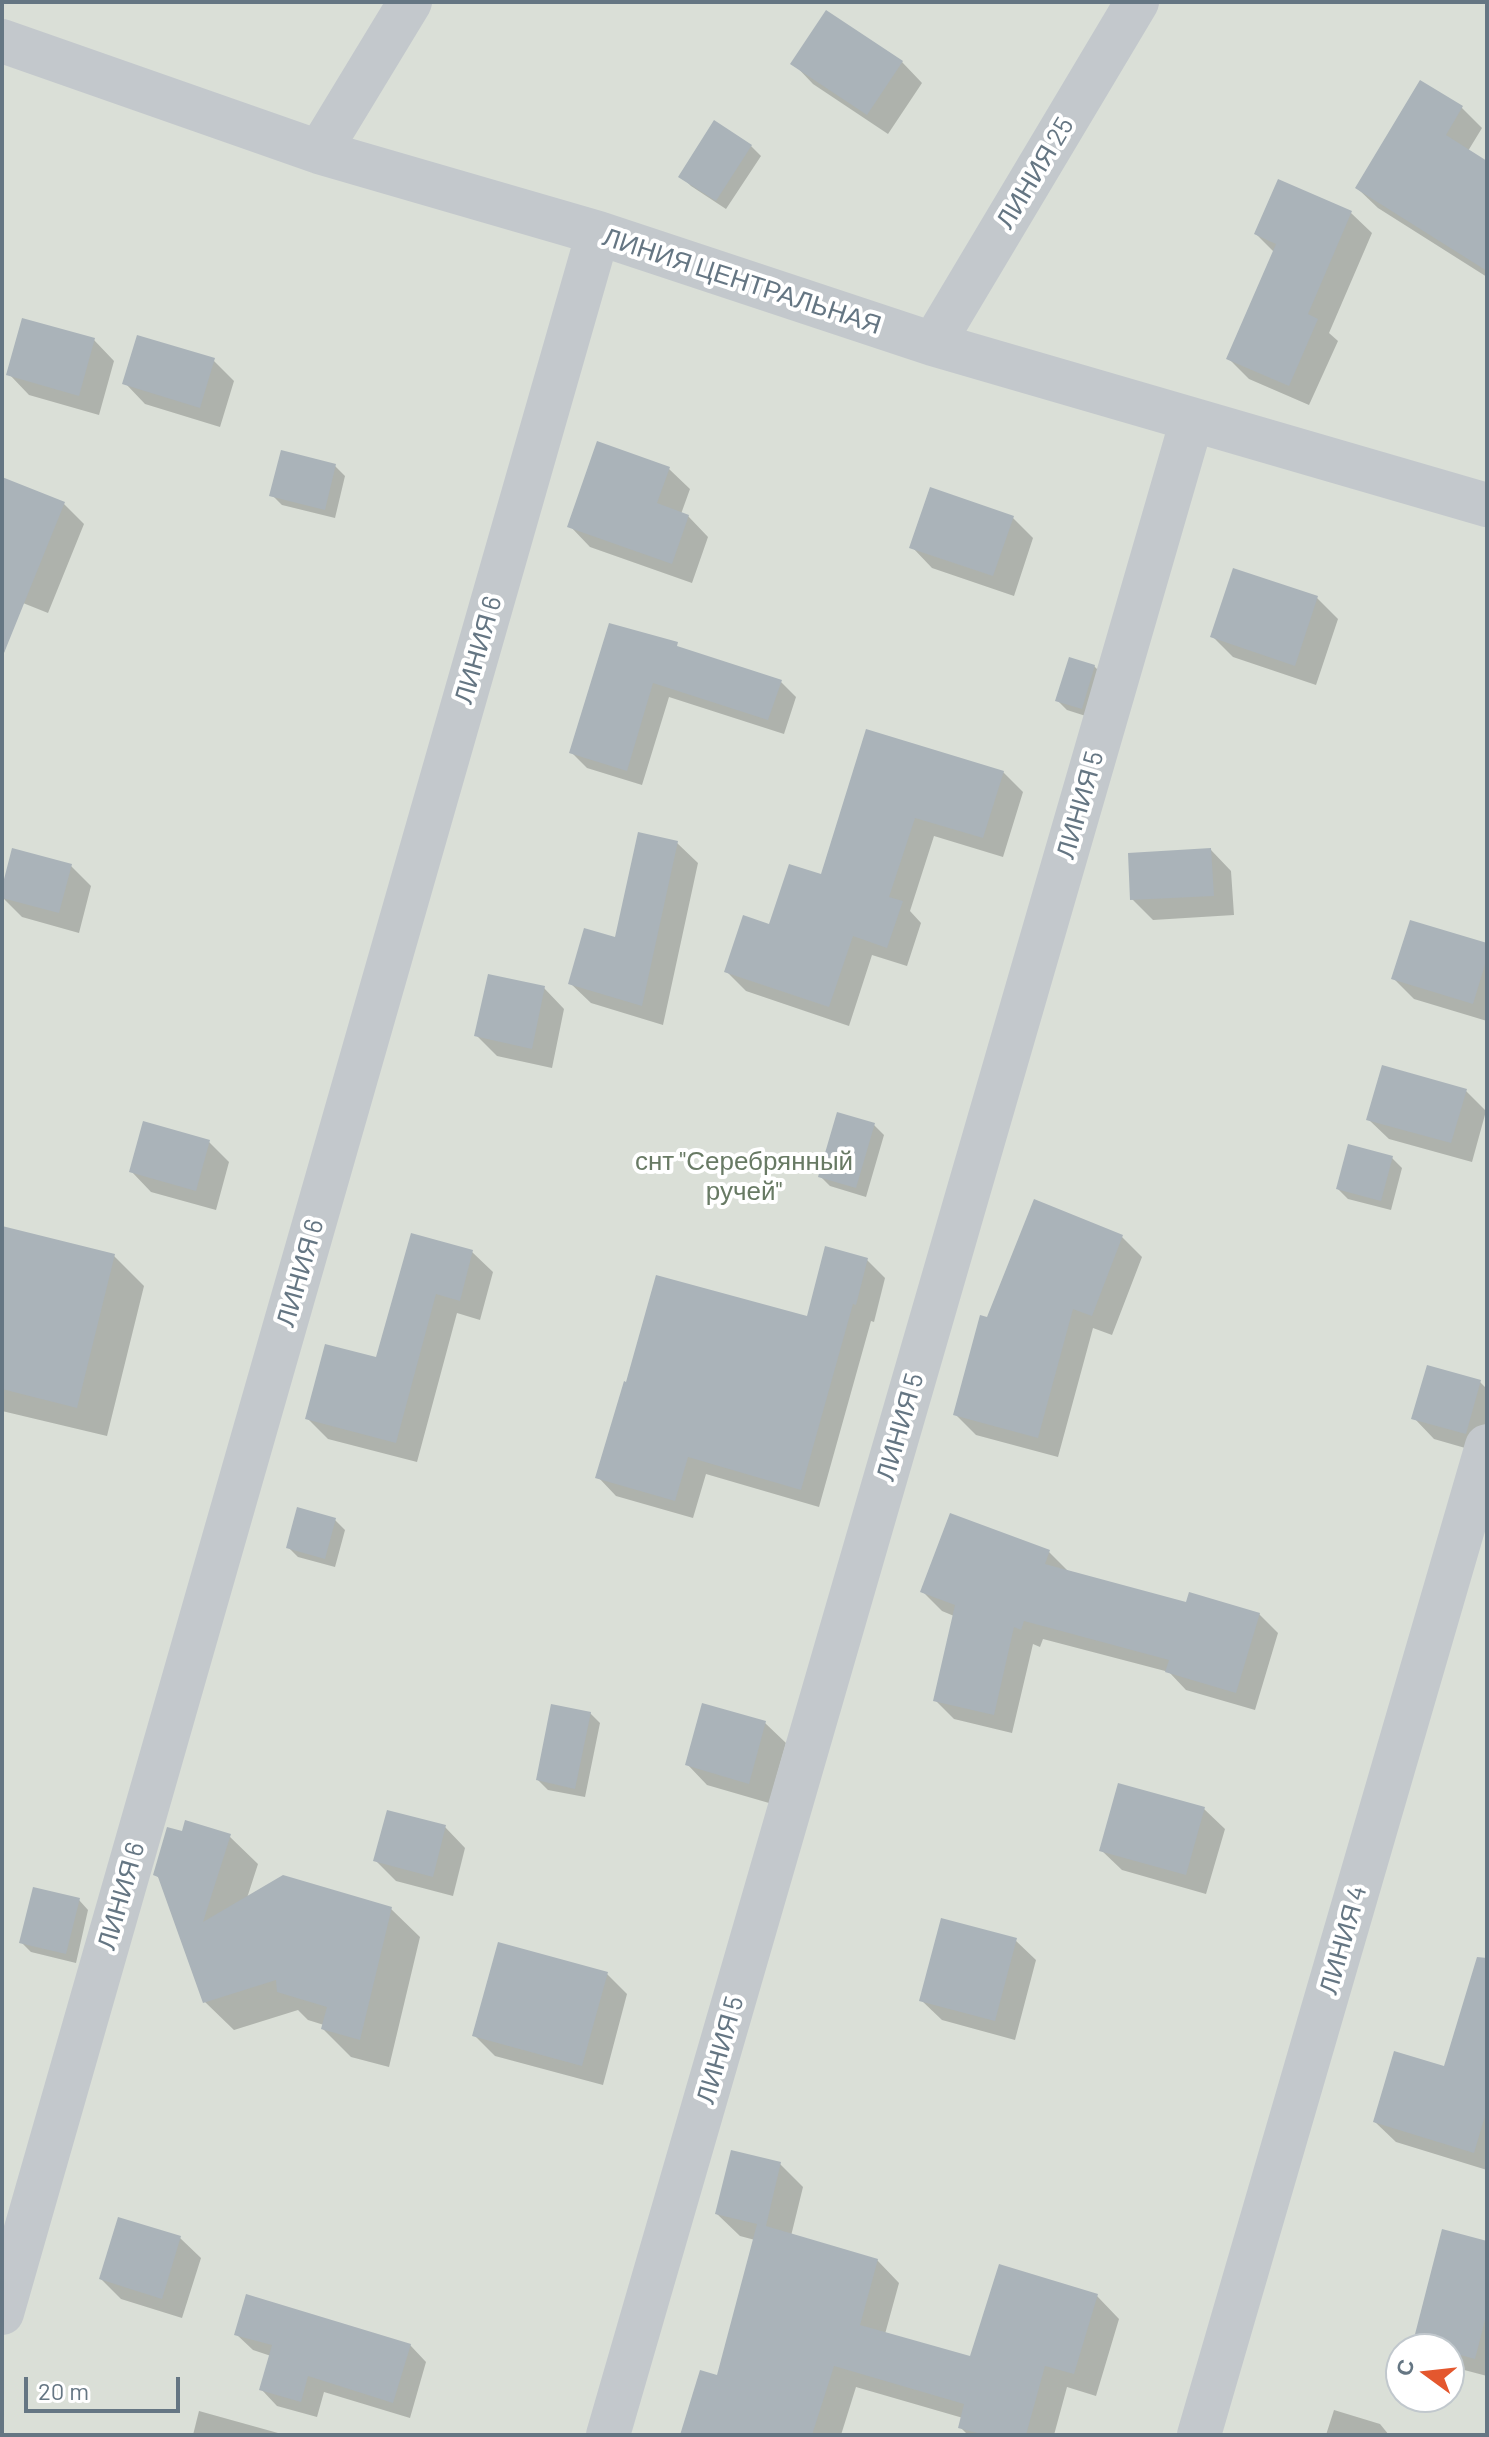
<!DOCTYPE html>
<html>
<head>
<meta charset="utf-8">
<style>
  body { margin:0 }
  #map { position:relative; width:1489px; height:2437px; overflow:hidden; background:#fafaf8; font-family:Barlow,sans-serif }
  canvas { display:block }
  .frame { position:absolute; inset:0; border:4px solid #657683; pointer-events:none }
  .north { position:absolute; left:1385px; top:2333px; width:80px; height:80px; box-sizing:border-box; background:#fff; border:2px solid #c1c8cd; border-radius:50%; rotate:285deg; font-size:22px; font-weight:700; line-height:32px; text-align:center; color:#657683 }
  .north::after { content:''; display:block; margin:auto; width:28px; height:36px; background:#e4572e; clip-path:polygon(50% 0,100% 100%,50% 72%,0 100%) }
  .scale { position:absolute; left:24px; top:2377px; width:156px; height:36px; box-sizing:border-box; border:4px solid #657683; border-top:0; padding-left:10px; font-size:24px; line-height:28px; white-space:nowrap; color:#657683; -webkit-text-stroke:6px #fff; paint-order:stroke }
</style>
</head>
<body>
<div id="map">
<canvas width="1489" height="2437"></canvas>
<div class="frame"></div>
<div class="north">С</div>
<div class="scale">20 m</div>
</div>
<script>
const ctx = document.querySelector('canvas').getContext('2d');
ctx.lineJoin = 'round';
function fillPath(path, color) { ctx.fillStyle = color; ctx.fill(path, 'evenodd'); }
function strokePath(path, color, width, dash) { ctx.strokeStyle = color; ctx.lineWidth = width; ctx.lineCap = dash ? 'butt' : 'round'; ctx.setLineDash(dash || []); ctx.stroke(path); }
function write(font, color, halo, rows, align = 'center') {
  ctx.font = font + ' Barlow,sans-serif'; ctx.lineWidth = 8; ctx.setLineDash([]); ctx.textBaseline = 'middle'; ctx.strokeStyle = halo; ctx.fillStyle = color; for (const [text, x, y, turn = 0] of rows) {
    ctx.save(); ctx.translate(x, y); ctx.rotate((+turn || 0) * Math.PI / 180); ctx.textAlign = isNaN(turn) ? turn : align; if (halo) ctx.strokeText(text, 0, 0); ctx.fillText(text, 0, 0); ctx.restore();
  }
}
fillPath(new Path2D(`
  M2,2H1487V2435H2ZM1401,2349H1449V2397H1401Z`), '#dadfd7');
fillPath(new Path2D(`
  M902,62L922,83L888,134L813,84L793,63Z
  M1421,83L1462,108L1482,128L1468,151L1487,163V277L1378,208L1357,188Z
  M751,146L761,156L726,209L691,186L681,176Z
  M1279,181L1351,213L1372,233L1329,333L1338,341L1309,405L1249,379L1228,358L1275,253L1256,234Z
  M94,340L114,361L99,415L29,395L9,374Z
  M213,360L234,381L220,427L145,404L125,383Z
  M599,444L669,469L690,489L681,514L688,516L708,537L692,583L590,547L570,526Z
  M335,466L345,476L335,518L282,505L272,495Z
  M2,479L64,504L84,524L48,613L18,601L2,660Z
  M1013,518L1033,538L1014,596L932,568L912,547Z
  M1235,571L1317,598L1338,619L1316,685L1233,657L1213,637Z
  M679,649L780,681L796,697L784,734L669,697L642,785L587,768L571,752Z
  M1094,666L1104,676L1092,718L1067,710L1057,700Z
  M868,731L1003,772L1023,792L1003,857L934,836L910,911L921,923L907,966L872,955L849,1026L746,991L726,971L822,877Z
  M677,843L698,863L663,1025L591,1003L570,983L617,940Z
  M1211,850L1231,871L1234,915L1153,920L1132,899Z
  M71,866L91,886L79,933L22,917L2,897V895Z
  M1487,945V1021L1414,999L1393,978Z
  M544,988L564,1009L552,1068L497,1056L476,1035Z
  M1466,1091L1486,1111L1472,1162L1389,1139L1368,1119Z
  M839,1114L874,1125L884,1135L866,1197L830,1186L820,1176Z
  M209,1142L229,1162L216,1210L151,1192L131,1171Z
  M1392,1158L1402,1168L1391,1210L1348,1199L1338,1189Z
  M2,1229L114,1256L144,1286L107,1436L2,1411Z
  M1122,1237L1142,1257L1112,1335L1093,1328L1058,1457L976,1435L956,1415L988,1319Z
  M472,1252L493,1272L480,1320L457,1313L417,1462L328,1439L307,1418L377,1360Z
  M867,1260L885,1278L874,1322L871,1321L819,1507L706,1474L693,1518L616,1496L598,1477L808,1319Z
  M1480,1382L1487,1389L1486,1454L1434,1439L1414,1418Z
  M335,1520L345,1530L335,1567L298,1557L288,1547Z
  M1049,1552L1068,1571L1188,1604L1259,1614L1278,1633L1255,1710L1186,1690L1169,1672L1043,1639L1040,1647L1033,1644L1012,1733L954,1719L935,1700L954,1616L942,1611L923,1592Z
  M590,1713L600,1723L585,1797L548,1790L538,1780Z
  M765,1723L786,1743L769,1803L707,1785L687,1764Z
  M1204,1809L1225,1829L1206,1894L1122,1870L1101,1850Z
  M445,1827L465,1848L453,1896L396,1881L376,1861Z
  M183,1834L229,1836L258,1864L247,1898L391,1909L420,1937L389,2067L351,2057L323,2029L324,2025L308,2020L298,2010L234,2030L205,2002L161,1880L156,1875Z
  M79,1900L88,1910L76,1963L31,1952L21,1942Z
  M1015,1940L1036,1960L1015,2040L942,2020L921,2000Z
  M607,1974L627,1994L603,2085L495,2056L474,2035Z
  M1487,1981V2170L1396,2142L1375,2122L1445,2068Z
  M780,2164L803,2187L791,2236L877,2260L899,2283L885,2334L972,2359L1097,2296L1119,2319L1096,2396L1067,2387L1054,2435H968L960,2427L963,2418L856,2387L841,2435H682L718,2377L755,2240L740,2236L717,2214Z
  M180,2238L201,2258L182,2318L121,2299L101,2279Z
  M1487,2243V2376L1449,2366V2349H1422L1415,2342Z
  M236,2334L410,2345L426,2362L410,2418L324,2392L317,2417L277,2406L261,2389L271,2356L253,2350Z
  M1334,2410L1380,2424L1389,2435H1326Z
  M199,2411L278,2433L280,2435H193Z`), '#0003');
fillPath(new Path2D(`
  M826,10L903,61L867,115L790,64Z
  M1420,80L1463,106L1446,135L1487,161V271L1355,188Z
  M714,120L752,145L716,201L678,177Z
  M1278,179L1352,211L1308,314L1318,319L1289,386L1226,359L1276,244L1254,234Z
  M22,318L95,338L79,396L6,375Z
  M137,335L215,358L200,408L122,384Z
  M597,441L670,467L657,503L689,515L672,564L567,527Z
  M281,450L336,464L325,510L269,496Z
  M2,477L65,502L4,653L2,652Z
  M930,487L1014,516L993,576L909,548Z
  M1233,568L1318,596L1295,666L1210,637Z
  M609,623L678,642L677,646L782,680L768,720L653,683L627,771L569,753Z
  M1069,657L1095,665L1082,709L1055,701Z
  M866,729L1004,771L983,838L915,818L889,897L903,901L887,948L853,936L829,1007L724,972L743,915L769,924L789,864L821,874Z
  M638,832L678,841L642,1006L568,984L584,928L615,937Z
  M12,848L72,864L59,913L2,898V887Z
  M1211,848L1214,896L1130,900L1128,853Z
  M1410,920L1487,943V958L1473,1004L1391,979Z
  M488,974L545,986L532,1049L474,1036Z
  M1382,1065L1467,1089L1451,1143L1366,1120Z
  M837,1112L875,1123L856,1188L818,1177Z
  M143,1121L210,1140L196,1191L129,1172Z
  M1348,1144L1393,1156L1381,1201L1336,1189Z
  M1034,1199L1123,1235L1092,1316L1073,1309L1038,1438L953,1415L980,1315L987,1317Z
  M2,1226L115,1254L77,1408L2,1389Z
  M411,1233L473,1250L460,1301L436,1294L396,1443L305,1419L325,1344L376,1357Z
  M825,1246L868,1258L856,1305L853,1304L801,1490L688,1457L675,1501L595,1478L624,1381L626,1382L656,1275L807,1316Z
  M1427,1365L1481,1380L1466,1434L1411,1419Z
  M297,1507L336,1518L325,1559L286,1548Z
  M950,1513L1050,1550L1045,1564L1186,1602L1189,1592L1260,1613L1236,1693L1165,1672L1169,1660L1024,1621L1021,1630L1014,1627L994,1715L933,1701L955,1605L920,1592Z
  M702,1703L766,1721L749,1784L685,1765Z
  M551,1704L591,1712L575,1789L536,1780Z
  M1118,1783L1205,1807L1186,1875L1099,1851Z
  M387,1810L446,1825L433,1877L373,1861Z
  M185,1820L231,1834L203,1922L283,1875L392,1907L360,2040L321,2029L327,2007L277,1992L276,1980L203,2003L158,1877L153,1875L167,1827L182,1831Z
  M33,1887L80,1898L66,1954L19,1943Z
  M941,1918L1017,1938L995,2021L919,2001Z
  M498,1942L608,1972L582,2066L472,2036Z
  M1477,1957L1487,1958V2109L1474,2153L1373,2122L1394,2051L1444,2066Z
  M731,2150L781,2162L766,2226L878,2259L860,2325L970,2356L999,2264L1098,2294L1074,2374L1045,2366L1026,2435H985L958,2428L964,2404L834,2366L812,2435H680L700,2370L717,2375L757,2224L715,2214Z
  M118,2217L181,2236L162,2299L99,2279Z
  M1442,2229L1487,2241V2312L1475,2359L1449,2352V2349H1437L1413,2342Z
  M246,2294L411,2344L393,2403L308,2376L301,2402L259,2390L272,2345L234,2335Z`), '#aab3b9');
strokePath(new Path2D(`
  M2,41L319,152L598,233L933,344L1487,505
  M319,152L410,2
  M933,344L1137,2
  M2,2313L598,233
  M608,2435L1192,420
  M1199,2435L1487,1446`), '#c3c8cc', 44);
write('26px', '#657683', '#fff', [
  ["ЛИНИЯ 25",1035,173,-59],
  ["ЛИНИЯ ЦЕНТРАЛЬНАЯ",742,281,18],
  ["ЛИНИЯ 6",478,650,-74],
  ["ЛИНИЯ 5",1080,805,-74],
  ["ЛИНИЯ 6",300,1273,-74],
  ["ЛИНИЯ 5",900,1427,-74],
  ["ЛИНИЯ 6",121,1896,-74],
  ["ЛИНИЯ 4",1343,1940,-74],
  ["ЛИНИЯ 5",720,2050,-74]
]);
write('26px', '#687a64', '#fff', [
  ["снт \"Серебрянный",744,1161],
  ["ручей\"",744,1191]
]);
</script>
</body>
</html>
